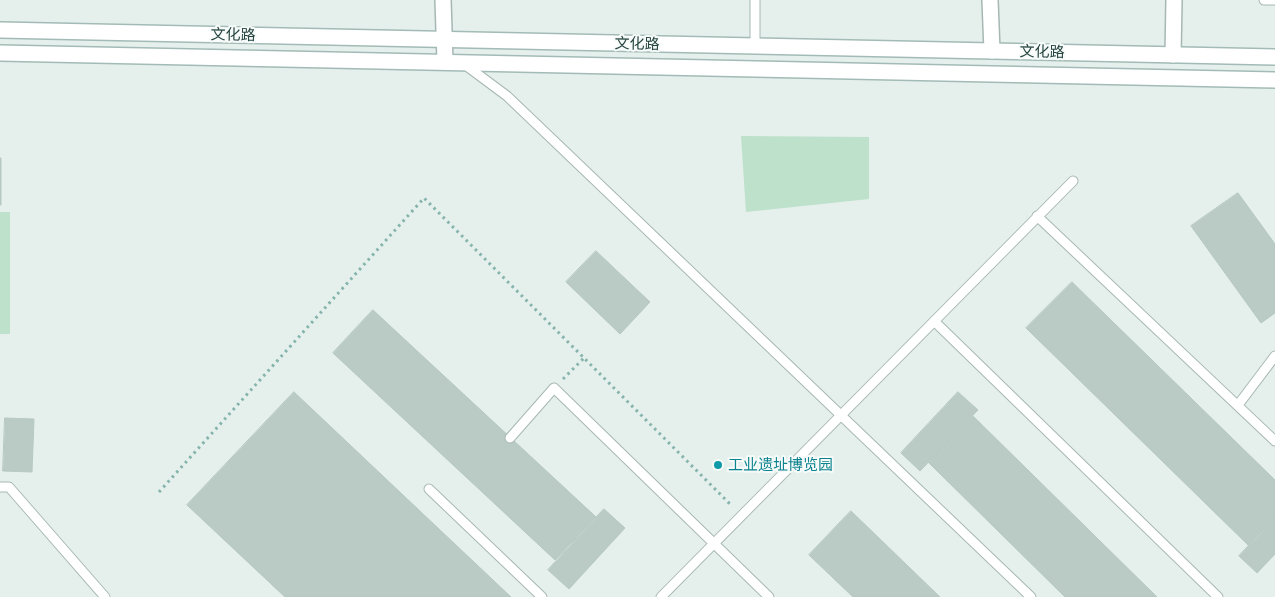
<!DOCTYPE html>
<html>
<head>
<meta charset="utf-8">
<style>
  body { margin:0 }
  canvas { display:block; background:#e5efec }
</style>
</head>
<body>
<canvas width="1275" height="597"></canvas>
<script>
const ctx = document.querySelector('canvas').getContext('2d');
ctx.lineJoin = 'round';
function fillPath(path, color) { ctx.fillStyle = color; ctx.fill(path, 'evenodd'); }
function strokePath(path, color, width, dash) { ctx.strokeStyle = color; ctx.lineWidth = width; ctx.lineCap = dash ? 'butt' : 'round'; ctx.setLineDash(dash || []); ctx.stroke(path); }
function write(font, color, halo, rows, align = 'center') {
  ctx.font = font + ' "Golos Text","Noto Sans SC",sans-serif'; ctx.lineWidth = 4; ctx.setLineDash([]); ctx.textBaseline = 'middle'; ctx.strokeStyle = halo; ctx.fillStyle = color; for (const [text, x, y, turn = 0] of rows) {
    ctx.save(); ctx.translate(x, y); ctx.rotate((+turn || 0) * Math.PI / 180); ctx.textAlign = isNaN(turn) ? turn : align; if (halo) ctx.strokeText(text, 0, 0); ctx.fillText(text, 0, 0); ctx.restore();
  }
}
fillPath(new Path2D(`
  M741,136L869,137V199L746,212Z
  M0,212H10V334H0Z`), '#bee1cb');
const building = new Path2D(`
  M0,158H1V205H0Z
  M1238,193L1275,244V313L1261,323L1191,226Z
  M596,251L650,302L620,334L566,282Z
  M1072,282L1275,480V518L1248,545L1026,328Z
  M373,310L596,517L555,560L333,353Z
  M294,392L511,597H285L187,505Z
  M958,392L978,410L920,471L901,453Z
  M973,416L1157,597H1065L928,462Z
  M5,418L34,419L32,472L3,471Z
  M604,509L625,528L569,589L548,570Z
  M851,511L940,597H853L809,555Z
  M1275,518V554L1257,573L1239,556Z`);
fillPath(building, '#bacac5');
strokePath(building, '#b7c9c4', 1);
const service = new Path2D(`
  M1264,0H1275
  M755,46V0
  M464,64L507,96L1031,597
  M1037,216L1275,441
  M934,321L1218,597
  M1238,405L1275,356
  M510,438L554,388L769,597
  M0,487H9L105,597
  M429,489L542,597
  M661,597L1073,181`);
const minor = new Path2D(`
  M443,0L445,62
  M990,0L992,51
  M1173,55L1174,0`);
const secondary = new Path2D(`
  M0,30L1275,57
  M0,53L1275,80`);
strokePath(service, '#a7b8b4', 11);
strokePath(minor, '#a7b8b4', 18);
strokePath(secondary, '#a3bbb6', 18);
strokePath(new Path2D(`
  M563,379L584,358
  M159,492L424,198L732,506`), '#84b4ab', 3, [2.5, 4]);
strokePath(service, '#fff', 9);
strokePath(minor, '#fff', 15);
strokePath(secondary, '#fff', 15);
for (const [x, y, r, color] of [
  [718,465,5,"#0f9aa8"]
]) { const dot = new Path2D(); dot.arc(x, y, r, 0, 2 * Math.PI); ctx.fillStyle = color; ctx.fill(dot); strokePath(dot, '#f6fbf9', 2); }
write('15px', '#23423e', '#f6fbf9', [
  ["文化路",233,35,1],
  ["文化路",637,44,1],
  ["文化路",1042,52,1]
]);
write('15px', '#0d838f', '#f6fbf9', [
  ["工业遗址博览园",728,465]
], 'left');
</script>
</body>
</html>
